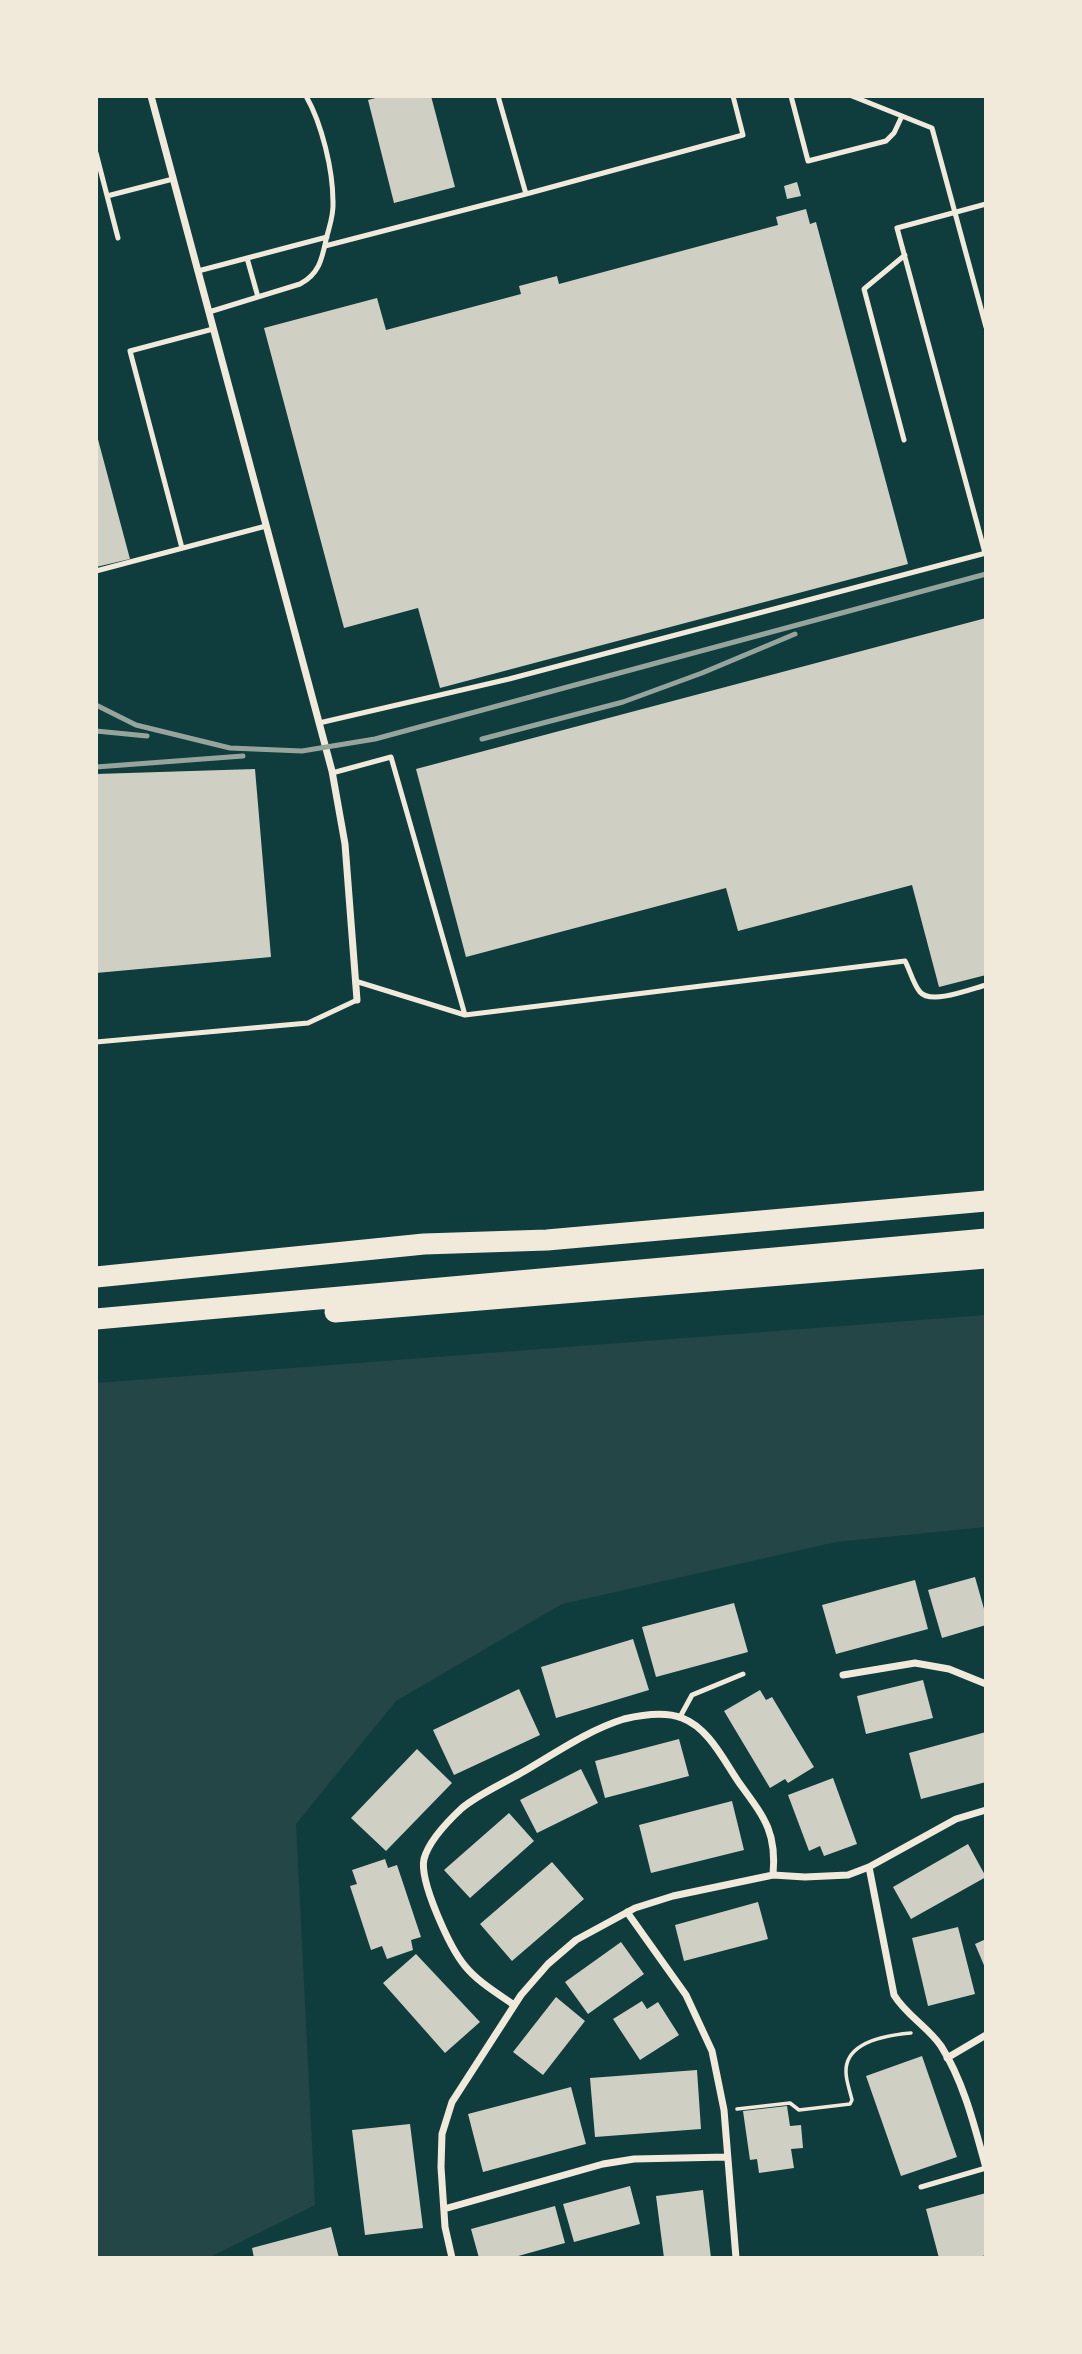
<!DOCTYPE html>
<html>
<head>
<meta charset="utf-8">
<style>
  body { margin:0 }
  #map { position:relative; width:1082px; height:2354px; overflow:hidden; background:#0f3d3e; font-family:Overpass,sans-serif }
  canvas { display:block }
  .frame { position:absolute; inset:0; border:98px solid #f1e9da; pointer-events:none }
</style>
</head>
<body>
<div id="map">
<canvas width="1082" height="2354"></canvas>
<div class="frame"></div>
</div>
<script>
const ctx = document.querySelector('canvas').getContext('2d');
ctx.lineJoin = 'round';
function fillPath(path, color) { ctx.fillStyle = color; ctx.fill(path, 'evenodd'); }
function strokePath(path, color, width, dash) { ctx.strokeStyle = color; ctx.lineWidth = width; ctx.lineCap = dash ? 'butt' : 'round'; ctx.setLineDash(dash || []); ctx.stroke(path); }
fillPath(new Path2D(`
  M986,1315V1527L836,1542L562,1604L396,1701L296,1824L315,2205L208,2258H96V1383Z`), '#244646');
fillPath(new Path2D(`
  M383,96H431L455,187L394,203L368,100Z
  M797,182L801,196L787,199L784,186Z
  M806,209L810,224L816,222L908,564L440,688L418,608L344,628L264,328L377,298L386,330L521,294L519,286L557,276L559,284L778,225L776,217Z
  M96,432L130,559L96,567Z
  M986,618V975L939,987L912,885L738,931L726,888L466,957L416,769Z
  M255,769L271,957L96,973V774Z
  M975,1577L986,1616V1625L942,1638L928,1590Z
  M915,1580L928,1629L836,1654L822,1605Z
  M734,1603L748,1652L656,1677L642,1627Z
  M633,1639L649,1690L556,1718L541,1667Z
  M923,1680L933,1718L866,1734L857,1696Z
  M519,1689L540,1735L454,1775L433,1730Z
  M760,1690L766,1700L772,1697L814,1767L788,1783L785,1779L770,1788L724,1711Z
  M986,1732V1782L921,1799L909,1753Z
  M679,1739L689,1776L605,1798L595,1761Z
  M417,1749L452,1783L386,1851L351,1818Z
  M581,1769L598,1803L537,1833L520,1800Z
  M833,1778L857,1844L824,1856L820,1846L809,1851L788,1795Z
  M732,1801L744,1850L651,1873L639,1825Z
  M509,1813L534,1841L470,1898L444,1870Z
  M968,1844L986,1877L911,1919L893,1887Z
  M385,1859L388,1868L397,1865L421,1937L411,1940L413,1950L387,1959L382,1946L371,1950L350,1886L357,1884L352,1870Z
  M552,1862L584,1899L512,1961L480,1924Z
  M758,1902L768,1939L684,1961L675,1925Z
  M958,1927L975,1994L928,2006L912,1938Z
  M986,1939V1970L975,1944Z
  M621,1942L644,1974L588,2014L565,1982Z
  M416,1954L480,2022L445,2053L383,1983Z
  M556,1997L585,2021L543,2075L513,2052Z
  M642,2001L647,2009L658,2002L679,2035L640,2060L613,2019Z
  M922,2056L957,2157L901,2176L866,2076Z
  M697,2070L701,2129L595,2137L590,2078Z
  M571,2087L586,2144L483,2172L468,2114Z
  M787,2106L790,2126L801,2125L803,2148L791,2149L794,2168L759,2173L757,2159L750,2160L743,2111Z
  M410,2124L423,2228L365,2235L352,2130Z
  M630,2186L640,2224L574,2242L563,2204Z
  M703,2190L711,2258H664L656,2196Z
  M986,2193V2255L975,2258H939L926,2209Z
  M555,2206L565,2243L511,2258H479L471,2229Z
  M331,2227L339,2258H254L252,2248Z`), '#cfcfc3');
strokePath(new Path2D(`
  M737,2109L790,2103L799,2110L850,2104L852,2100C850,2091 846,2081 846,2072C845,2041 888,2035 911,2033`), '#f1e9da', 3.5);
strokePath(new Path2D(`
  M498,96L526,194
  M791,96L808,161L886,141L894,133L902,116
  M852,96L932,128L986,327
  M96,153L118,238
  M107,196L173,179
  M325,246L526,194L743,135L733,96
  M247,258L258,297
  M198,271L327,237
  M209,312L300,284C319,274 322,259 326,240C329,227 334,215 333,202C333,170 322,124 306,96
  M904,440L864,289L905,255
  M182,548L130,351L213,329
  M985,553L897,228L986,204
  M96,571L266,526
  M319,723L509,679L986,553
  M332,773L391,757L465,1015L905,961C910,970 913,984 920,992C931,1005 971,989 986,985
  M355,981L465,1015
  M96,1042L308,1023L357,1000
  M680,1717L692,1695L743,1674
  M921,2187L986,2168`), '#f1e9da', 5);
strokePath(new Path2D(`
  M151,96L332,771L345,844L357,1000
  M843,1675L915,1663L949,1669L986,1684
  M869,1867L894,1995C906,2015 928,2027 941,2046C964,2082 975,2128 986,2168
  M627,1912L686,1995L712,2051L724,2110L736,2258
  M514,2005C497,1993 478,1982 465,1966C450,1948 419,1881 424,1859C429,1840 448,1821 462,1808C479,1794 502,1784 521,1773C554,1754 588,1730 624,1719C641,1715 664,1711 682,1718C709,1728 724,1761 740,1784C764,1817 777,1832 773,1875
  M947,2058L986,2035
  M444,2209L603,2164L634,2159L727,2157
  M452,2258L445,2227L441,2167L442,2134L452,2102L521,1995L548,1964L576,1940L635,1908L673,1896L773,1875L805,1877L848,1875L869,1867L956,1819L986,1810`), '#f1e9da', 7);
strokePath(new Path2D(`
  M96,1277L424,1244L547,1240L986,1201
  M335,1312L986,1258
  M96,1319L986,1239`), '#f1e9da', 21);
strokePath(new Path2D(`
  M96,705L136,725L230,748L302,751L375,739L986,574
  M96,731L147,736
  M482,739L623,702L702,673L795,634
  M96,767L243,756`), '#97a49c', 5);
</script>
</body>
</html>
